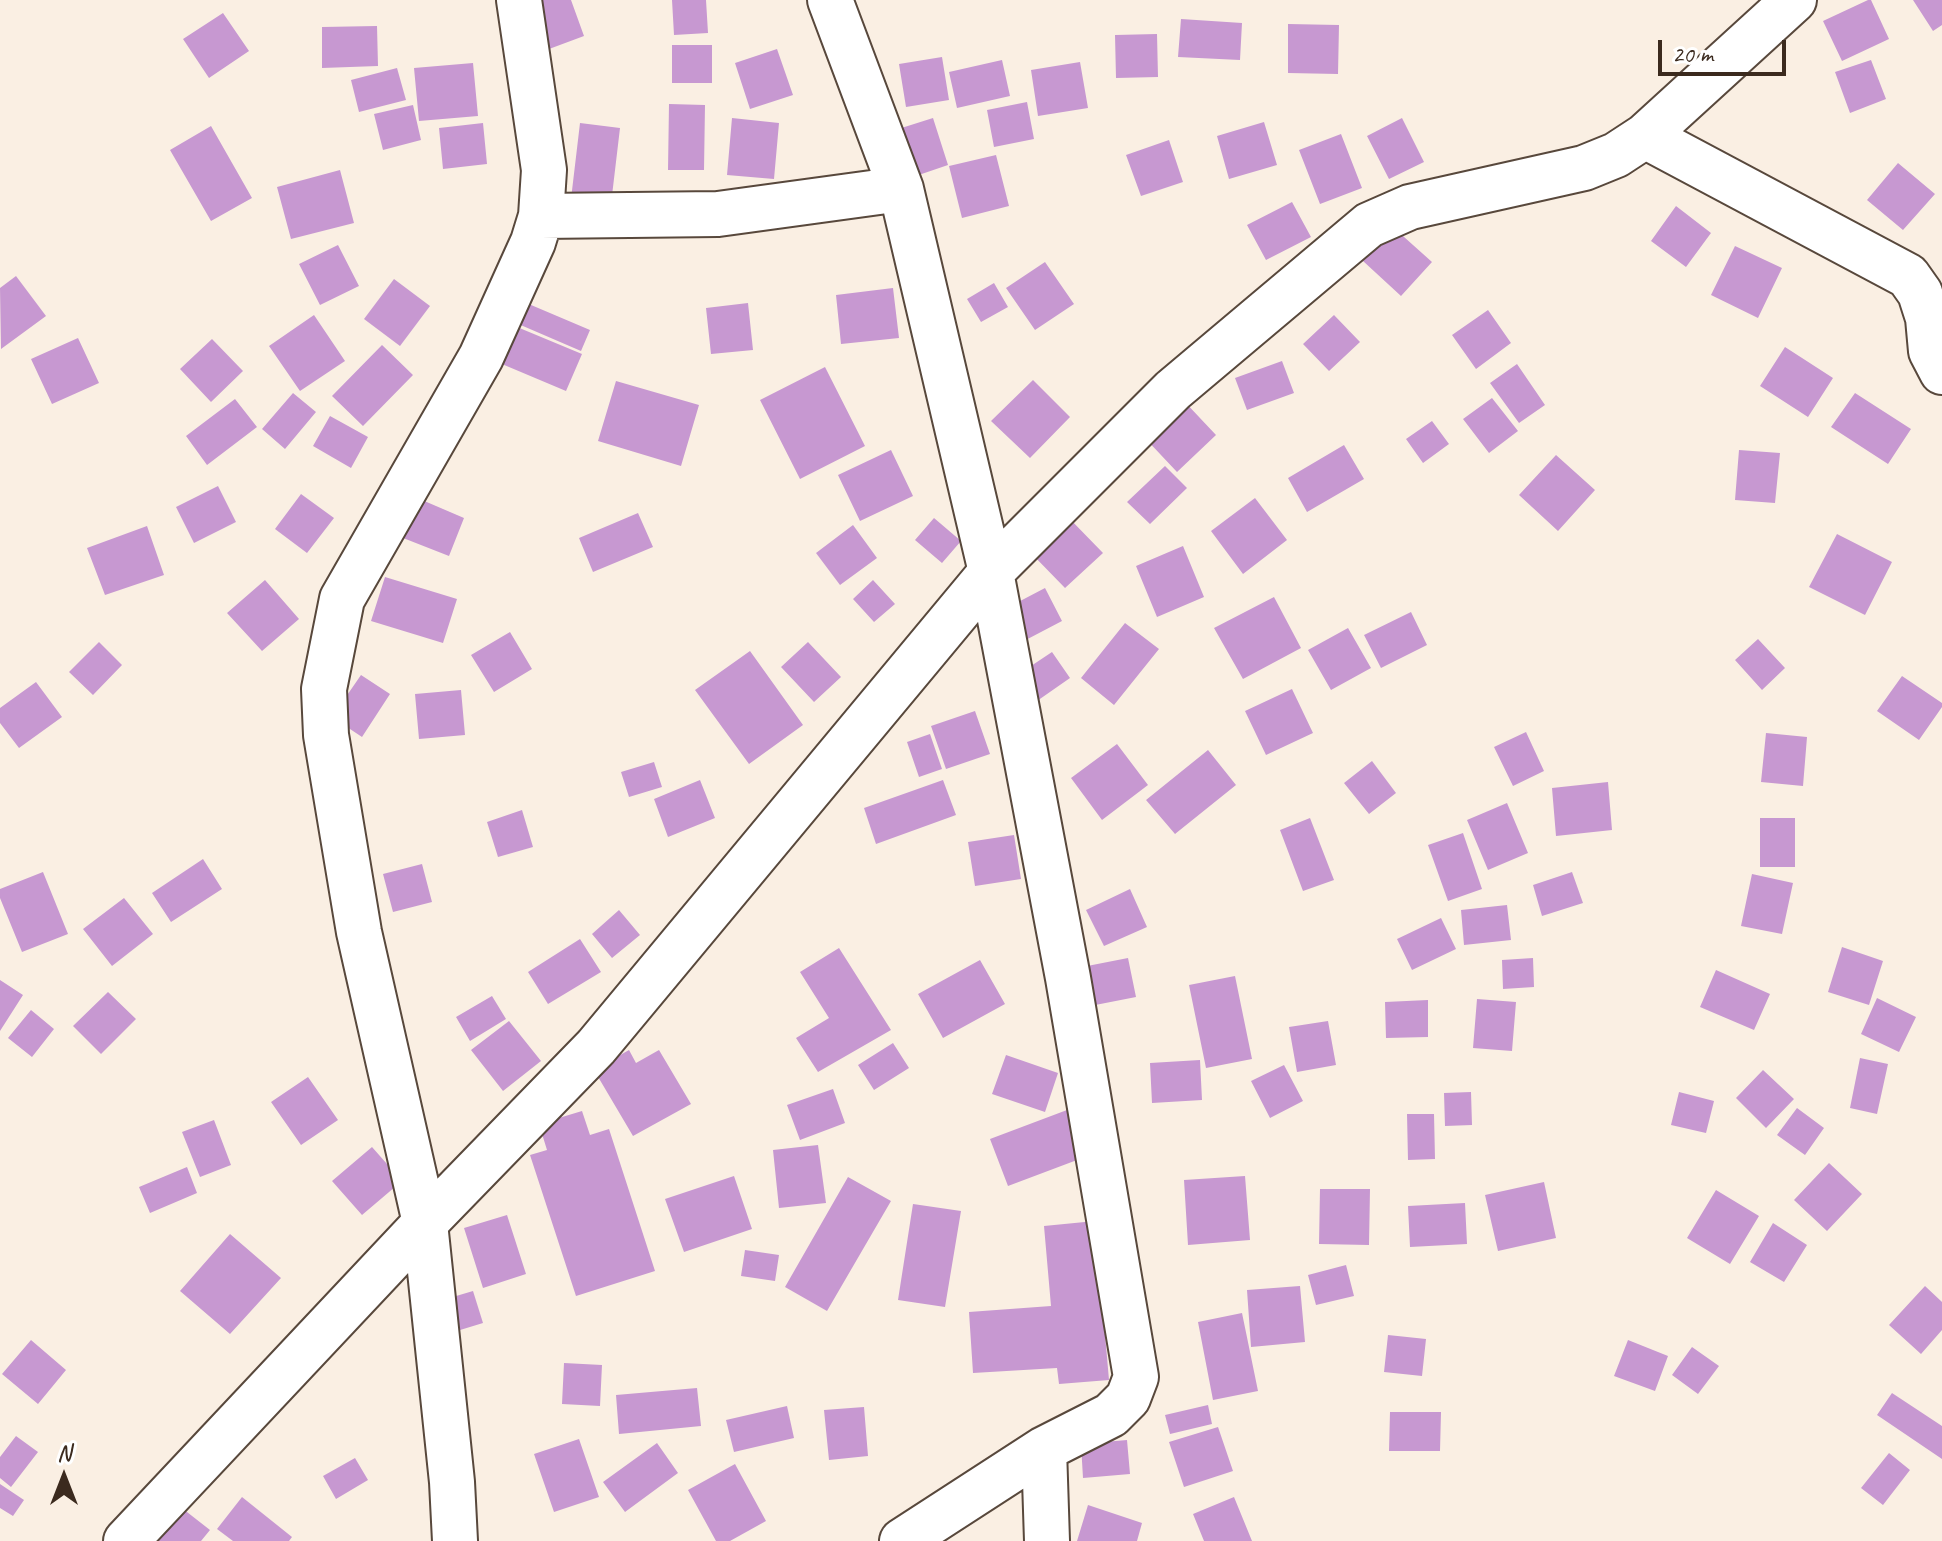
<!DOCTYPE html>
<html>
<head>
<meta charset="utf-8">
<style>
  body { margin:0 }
  #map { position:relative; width:1942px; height:1541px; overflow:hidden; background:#faefe3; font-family:Caveat,sans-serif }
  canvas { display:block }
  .north { position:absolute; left:24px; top:1437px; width:80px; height:80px; -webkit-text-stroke:6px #fff; paint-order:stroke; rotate:0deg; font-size:22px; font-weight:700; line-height:32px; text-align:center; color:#3b2a1e }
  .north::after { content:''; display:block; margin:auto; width:28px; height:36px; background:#3b2a1e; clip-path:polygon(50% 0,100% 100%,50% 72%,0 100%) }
  .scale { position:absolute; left:1658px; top:40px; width:128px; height:36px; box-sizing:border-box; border:4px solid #3b2a1e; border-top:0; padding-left:10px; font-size:24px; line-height:28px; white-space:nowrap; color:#3b2a1e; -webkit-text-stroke:6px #fff; paint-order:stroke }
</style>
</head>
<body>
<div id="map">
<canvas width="1942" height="1541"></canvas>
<div class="north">N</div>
<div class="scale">20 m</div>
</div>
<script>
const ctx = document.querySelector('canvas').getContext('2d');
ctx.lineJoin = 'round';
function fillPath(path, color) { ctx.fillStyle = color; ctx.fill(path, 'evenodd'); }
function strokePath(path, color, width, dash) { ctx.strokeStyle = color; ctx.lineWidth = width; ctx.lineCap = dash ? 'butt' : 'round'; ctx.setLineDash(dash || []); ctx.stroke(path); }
fillPath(new Path2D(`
  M523,0H571L584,36L541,52Z
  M672,0H706L708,33L674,35Z
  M1868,0H1871L1889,39L1842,61L1823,21Z
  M1913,0H1942V25L1933,31Z
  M223,13L249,51L209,78L183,39Z
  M1181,19L1242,23L1240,60L1178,57Z
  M1288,24L1339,25L1338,74L1288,73Z
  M377,26L378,66L322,68V27Z
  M1157,34L1158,77L1116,78L1115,35Z
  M672,45H712V83H672Z
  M777,49L793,95L750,109L735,63Z
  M942,57L949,100L906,107L899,64Z
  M1002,60L1010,96L957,108L949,72Z
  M1871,60L1886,99L1850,113L1835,72Z
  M1080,62L1088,108L1038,116L1031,70Z
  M473,63L478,116L419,121L414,68Z
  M397,68L406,100L359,112L351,80Z
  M1027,102L1034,139L994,147L987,110Z
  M669,104L705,105L704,170H668Z
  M413,105L421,140L383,150L374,114Z
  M732,118L779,123L774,179L727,175Z
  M933,118L948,165L907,179L892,131Z
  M1402,118L1424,162L1389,179L1367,136Z
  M1264,122L1277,165L1229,179L1217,136Z
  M483,123L487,164L443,169L439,128Z
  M580,123L620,128L611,204L571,199Z
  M211,126L252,198L211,221L170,150Z
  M1341,134L1362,188L1320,204L1299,150Z
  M1169,140L1183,182L1141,196L1126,155Z
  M996,155L1009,206L962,218L949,166Z
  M1898,163L1935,194L1903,230L1867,200Z
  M340,170L354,223L291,239L277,187Z
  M1292,202L1311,237L1266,260L1247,225Z
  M1676,206L1711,233L1686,267L1651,241Z
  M1394,228L1432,262L1401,296L1363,261Z
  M338,245L359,286L320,305L299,264Z
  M1735,246L1782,268L1758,318L1711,295Z
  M1045,262L1074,304L1035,330L1006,288Z
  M16,276L46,316L1,349L0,288Z
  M394,279L430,306L400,346L364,319Z
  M994,283L1008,307L981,322L967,299Z
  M893,288L899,338L841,344L836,295Z
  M524,302L590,330L581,351L516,323Z
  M748,303L753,350L711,354L706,308Z
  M1488,310L1511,343L1476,369L1452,335Z
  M314,315L345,361L300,391L269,346Z
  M1334,315L1360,342L1329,371L1303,344Z
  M505,322L582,354L566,391L490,359Z
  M78,338L99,383L52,404L31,359Z
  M212,339L243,371L211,402L180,369Z
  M382,345L413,375L363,426L332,396Z
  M1785,347L1833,378L1808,417L1760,386Z
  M1282,361L1294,393L1247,410L1235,378Z
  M1517,364L1545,405L1519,423L1490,383Z
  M825,367L865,446L800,479L760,400Z
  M1033,380L1070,417L1030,458L991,421Z
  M616,381L699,405L681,466L598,441Z
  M293,393L316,412L285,449L262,429Z
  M1855,393L1911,429L1888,464L1831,427Z
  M1492,398L1518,431L1489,453L1463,419Z
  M235,399L257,427L207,465L186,436Z
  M1183,400L1216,435L1177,472L1144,437Z
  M330,416L368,437L351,468L313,446Z
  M1432,421L1449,444L1423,463L1406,439Z
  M1344,445L1364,479L1307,512L1288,478Z
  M891,450L913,496L860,521L838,475Z
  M1739,450L1780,453L1775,503L1735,500Z
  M1556,455L1595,490L1558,531L1519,495Z
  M1165,466L1187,488L1150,524L1127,502Z
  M218,486L236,522L194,543L176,507Z
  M301,494L334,518L307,553L275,529Z
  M415,497L464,518L449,556L398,536Z
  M1255,498L1287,540L1243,574L1211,531Z
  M638,513L653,547L593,572L579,538Z
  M1067,516L1103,553L1065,588L1029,551Z
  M934,518L961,541L942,563L915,540Z
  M853,525L877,558L840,585L816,553Z
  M147,526L164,575L105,595L87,548Z
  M1837,534L1892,562L1865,615L1809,587Z
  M1183,546L1204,597L1157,617L1136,566Z
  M385,577L457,599L443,643L371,621Z
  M265,580L299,619L262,651L227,613Z
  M873,580L895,604L874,622L853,599Z
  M1045,588L1062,621L1020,643L1003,610Z
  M1274,597L1301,648L1243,679L1214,628Z
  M1411,612L1427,645L1381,668L1364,635Z
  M1125,623L1159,649L1114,705L1081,678Z
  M1348,628L1371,668L1331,690L1308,650Z
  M510,632L532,669L494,692L471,655Z
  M1758,639L1785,668L1762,690L1735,660Z
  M99,642L122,665L93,695L69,672Z
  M808,642L841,677L814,702L781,667Z
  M750,651L803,725L749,764L695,690Z
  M1052,652L1070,678L1037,701L1019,674Z
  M361,675L390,694L362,737L332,717Z
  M1902,676L1942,703V707L1919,740L1877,711Z
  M36,682L62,717L19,748L0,723V708Z
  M1292,689L1313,733L1266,755L1245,711Z
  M461,690L465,735L419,739L415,694Z
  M975,711L990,754L946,769L931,726Z
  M1526,732L1544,771L1513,786L1494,747Z
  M1766,733L1807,737L1803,786L1761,782Z
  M930,734L942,769L919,777L907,742Z
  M1117,744L1148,785L1102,820L1071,778Z
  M1208,750L1236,785L1175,834L1146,800Z
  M1372,761L1396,793L1369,814L1344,783Z
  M654,762L662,787L629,797L621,772Z
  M700,780L715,818L668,837L654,799Z
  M943,780L956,815L876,844L864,808Z
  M1608,782L1612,830L1556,836L1552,788Z
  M1507,803L1528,853L1488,870L1467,820Z
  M522,810L533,847L498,857L487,822Z
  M1310,818L1334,880L1303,891L1280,830Z
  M1760,818H1795V867H1760Z
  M1463,833L1482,889L1448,901L1428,845Z
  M1014,835L1021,879L975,886L968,842Z
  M203,859L222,889L171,922L152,893Z
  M422,864L432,902L393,912L383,874Z
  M43,872L68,934L22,952L0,898V889Z
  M1572,872L1583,903L1542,916L1533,885Z
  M1752,874L1793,883L1782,934L1741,926Z
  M1130,889L1147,927L1104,946L1086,910Z
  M124,898L153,934L112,966L83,929Z
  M1507,905L1511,940L1464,945L1461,910Z
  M619,910L640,935L612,958L592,934Z
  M1441,918L1456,949L1412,970L1397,939Z
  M580,939L601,972L548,1004L528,972Z
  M1842,947L1883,961L1869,1005L1828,992Z
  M839,948L891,1030L818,1072L796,1038L829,1018L800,972Z
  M1128,958L1136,997L1080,1008L1072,969Z
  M1533,958L1534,987L1503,989L1502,960Z
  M980,960L1005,1004L943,1038L918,994Z
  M1716,970L1770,994L1754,1030L1700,1007Z
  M1235,976L1252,1059L1206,1068L1189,985Z
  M0,980L23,995L0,1031Z
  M108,992L136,1019L101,1054L73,1026Z
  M492,996L506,1019L470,1041L456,1017Z
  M1877,998L1916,1017L1899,1052L1861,1034Z
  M1477,999L1516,1002L1512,1051L1473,1048Z
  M1428,1000V1037L1386,1038L1385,1002Z
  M31,1010L54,1029L32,1057L8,1038Z
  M509,1021L541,1061L503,1091L471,1050Z
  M1328,1021L1336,1065L1297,1072L1289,1027Z
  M893,1043L909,1068L874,1090L858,1065Z
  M629,1050L636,1063L659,1050L691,1104L633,1136L594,1070Z
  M1006,1055L1058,1073L1045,1112L992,1094Z
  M1860,1058L1888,1064L1877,1114L1850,1108Z
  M1200,1060L1202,1100L1152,1103L1150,1063Z
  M1284,1065L1303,1101L1270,1118L1251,1081Z
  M1763,1070L1794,1099L1766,1128L1736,1098Z
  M308,1077L338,1120L301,1145L271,1102Z
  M833,1089L845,1123L800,1140L787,1105Z
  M1471,1092L1472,1125L1445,1126L1444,1093Z
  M1679,1092L1714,1101L1706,1133L1671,1125Z
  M1797,1108L1824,1128L1805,1155L1777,1135Z
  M1067,1110L1085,1157L1008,1186L990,1139Z
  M582,1111L590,1135L609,1129L655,1271L576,1296L530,1155L547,1150L539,1124Z
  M1407,1114H1434L1435,1159L1408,1160Z
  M214,1120L231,1165L200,1177L182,1132Z
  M818,1145L826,1203L779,1208L773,1150Z
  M372,1147L402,1181L362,1215L332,1181Z
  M1829,1163L1862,1194L1827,1231L1794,1200Z
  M187,1167L197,1193L150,1213L139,1187Z
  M734,1176L752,1229L684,1252L665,1199Z
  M1245,1176L1250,1240L1188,1245L1184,1180Z
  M848,1177L891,1201L827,1311L785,1287Z
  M1544,1182L1556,1238L1498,1251L1485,1195Z
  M1320,1189H1370L1369,1245L1319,1244Z
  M1716,1190L1759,1216L1730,1264L1687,1238Z
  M1465,1203L1467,1244L1410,1247L1408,1206Z
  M913,1204L961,1211L945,1307L898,1300Z
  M507,1215L526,1274L483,1288L464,1228Z
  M1095,1221L1109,1380L1059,1384L1057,1368L973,1373L969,1312L1051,1306L1044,1226Z
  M1773,1223L1807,1245L1784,1282L1750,1262Z
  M230,1234L281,1278L230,1334L180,1291Z
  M745,1250L779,1255L775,1281L741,1276Z
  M1346,1265L1354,1296L1316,1305L1308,1275Z
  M1300,1286L1305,1342L1251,1347L1247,1290Z
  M1925,1286L1942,1302V1330L1921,1354L1889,1325Z
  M473,1291L483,1323L447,1334L436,1302Z
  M1242,1313L1258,1391L1213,1400L1198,1322Z
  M1388,1335L1426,1339L1422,1376L1384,1372Z
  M31,1340L66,1370L38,1404L2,1374Z
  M1628,1340L1668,1356L1655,1391L1614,1376Z
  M1692,1347L1719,1366L1698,1394L1672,1375Z
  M564,1363L602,1365L600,1406L562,1404Z
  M697,1388L701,1426L619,1434L616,1395Z
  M1892,1393L1942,1426V1459L1877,1415Z
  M1208,1405L1212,1424L1170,1434L1165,1415Z
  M787,1406L794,1438L734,1452L726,1420Z
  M864,1407L868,1456L829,1460L824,1410Z
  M1390,1412H1441L1440,1451H1389Z
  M1218,1427L1233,1471L1184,1487L1169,1442Z
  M16,1436L38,1452L11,1487L0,1478V1457Z
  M579,1439L599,1497L554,1512L534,1454Z
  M1127,1440L1130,1474L1083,1478L1081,1444Z
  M657,1443L678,1473L625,1512L603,1482Z
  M1889,1453L1910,1470L1883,1505L1861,1488Z
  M355,1458L368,1480L336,1499L323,1476Z
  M735,1464L766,1521L730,1541H716L688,1490Z
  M0,1484L24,1500L13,1516L0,1508Z
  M242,1497L292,1537L289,1541H233L217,1529Z
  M1234,1497L1252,1541H1204L1193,1514Z
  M178,1505L210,1530L201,1541H150Z
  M1088,1505L1142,1523L1137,1541H1077Z`), '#c798d1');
const minor = new Path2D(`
  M830,0L901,189L991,572L1068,978L1136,1377L1128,1398L1111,1415L1044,1449L902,1541
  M1645,136L1908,276L1920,293L1928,318L1931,351L1942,372
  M541,216L718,214L901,189
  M1044,1449L1047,1541
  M126,1541L425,1223L596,1047L991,572L1173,390L1369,225L1410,207L1584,168L1616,155L1645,136L1794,0
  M455,1541L452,1482L425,1223L359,932L326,735L324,689L342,599L481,357L533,242L541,216L544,170L519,0`);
strokePath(minor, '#58483c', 48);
strokePath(minor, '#fff', 44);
</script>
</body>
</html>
